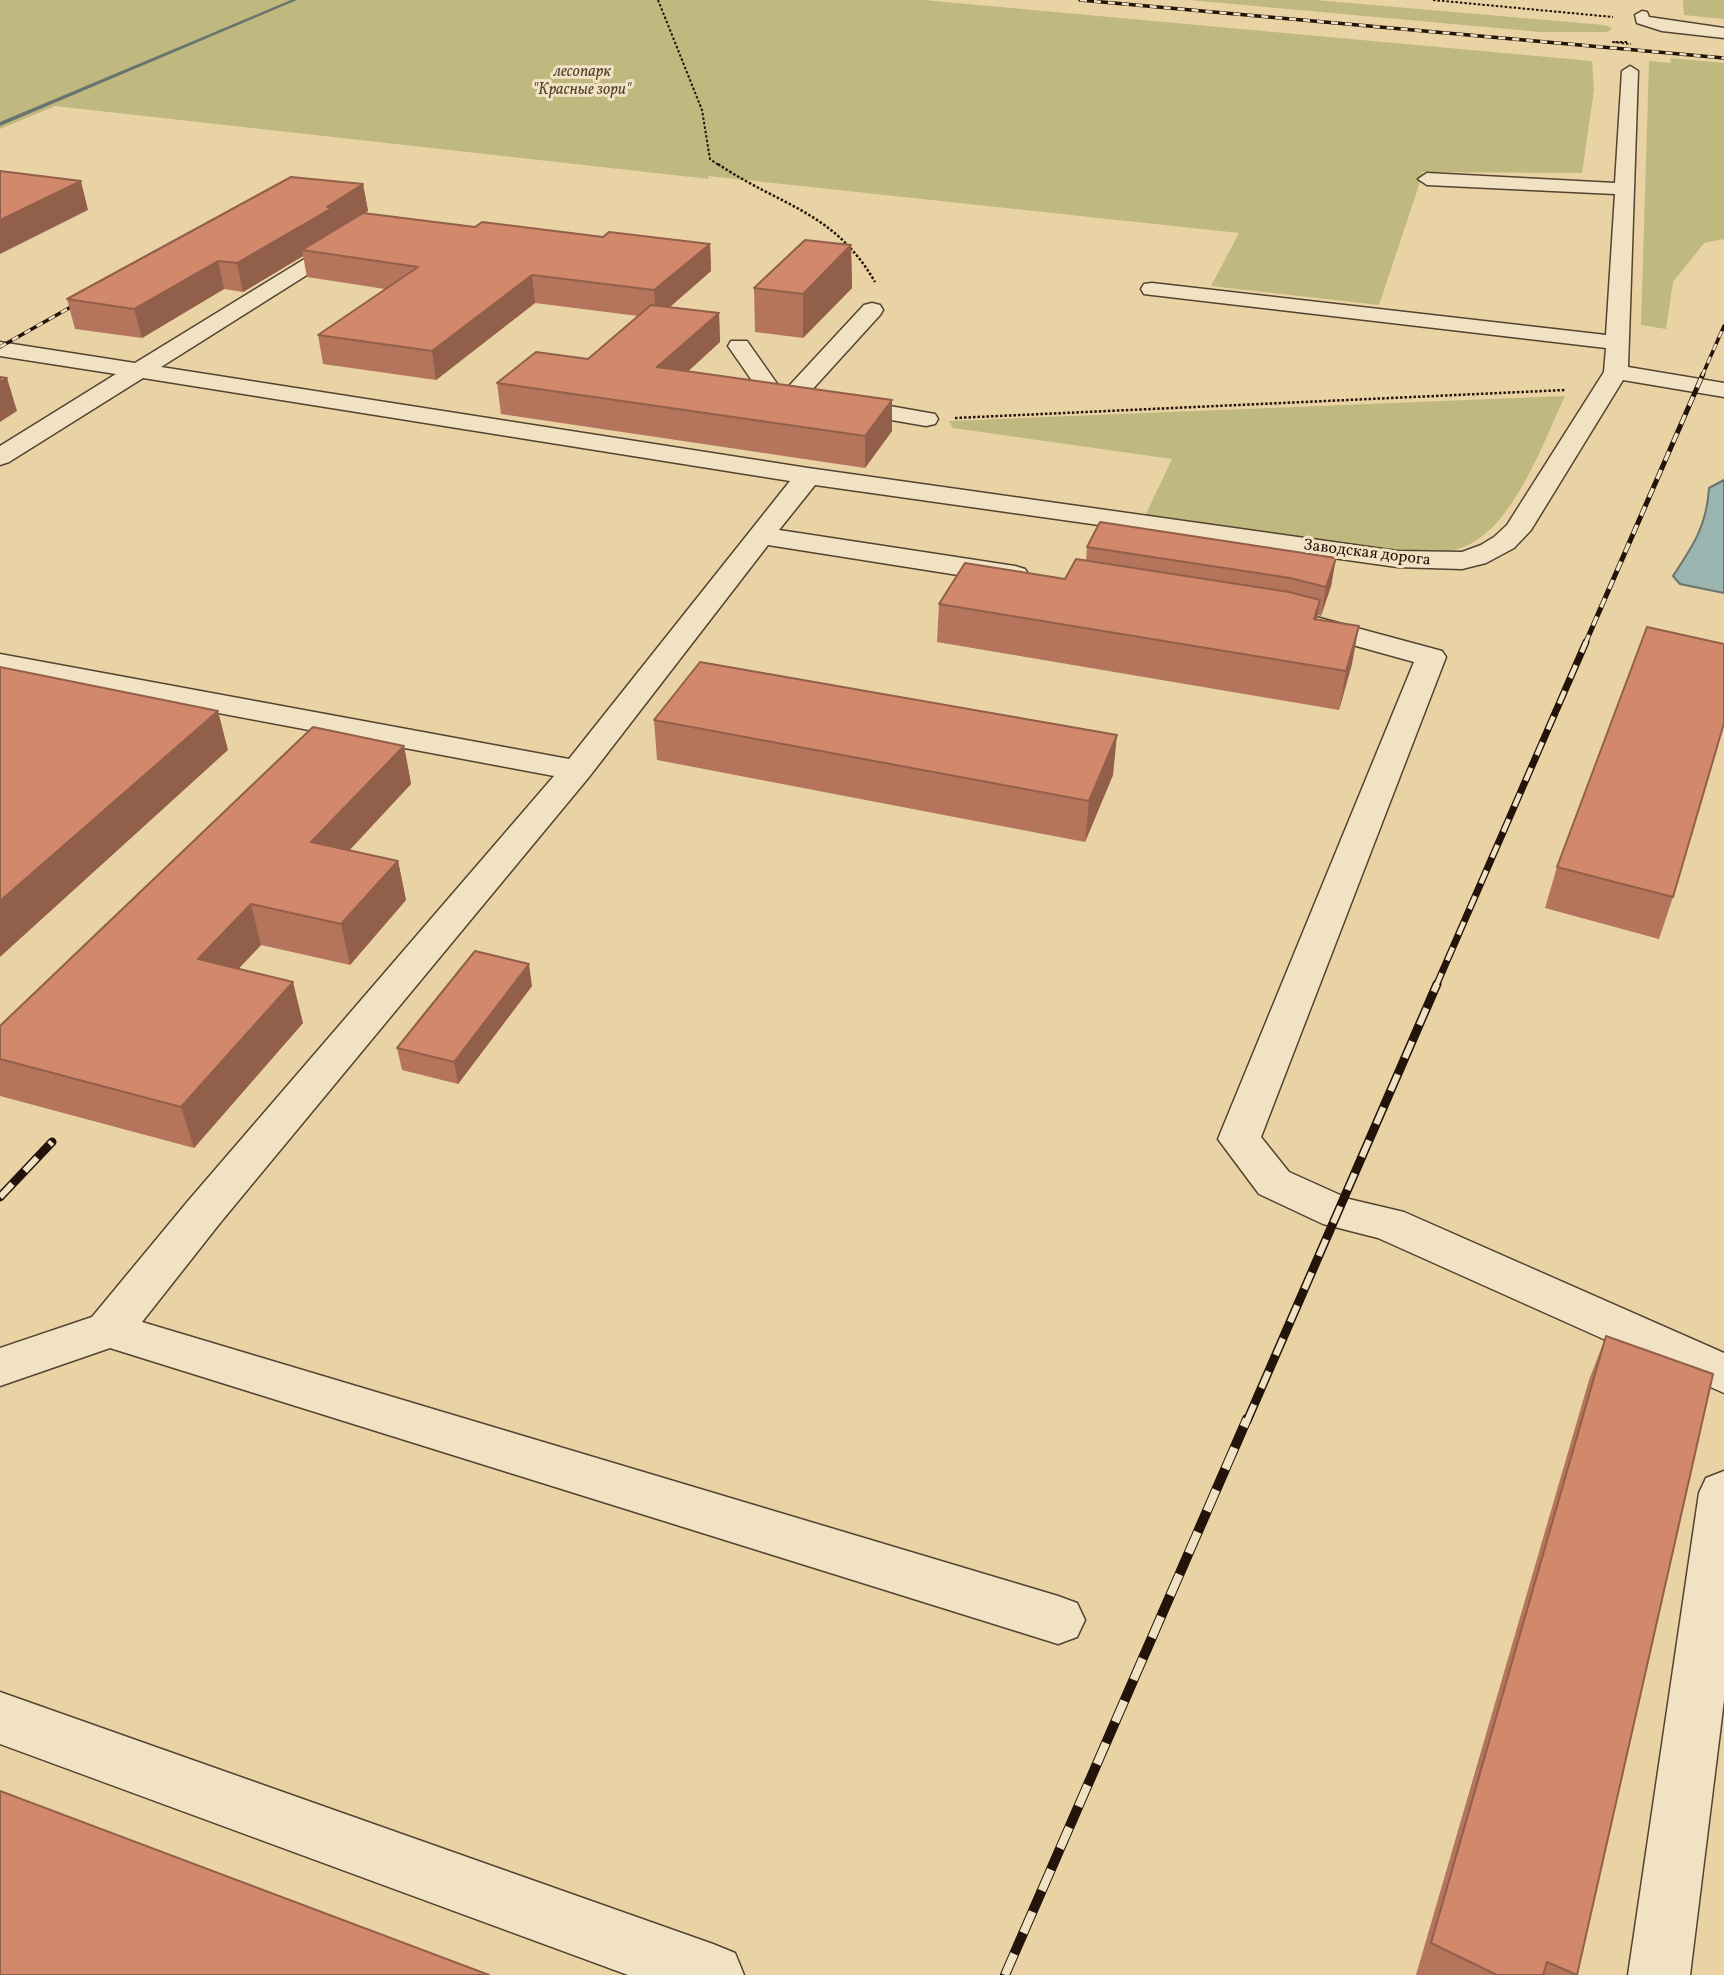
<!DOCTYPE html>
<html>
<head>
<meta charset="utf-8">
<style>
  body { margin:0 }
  canvas { display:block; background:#e9d2a3 }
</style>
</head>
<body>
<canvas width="1724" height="1975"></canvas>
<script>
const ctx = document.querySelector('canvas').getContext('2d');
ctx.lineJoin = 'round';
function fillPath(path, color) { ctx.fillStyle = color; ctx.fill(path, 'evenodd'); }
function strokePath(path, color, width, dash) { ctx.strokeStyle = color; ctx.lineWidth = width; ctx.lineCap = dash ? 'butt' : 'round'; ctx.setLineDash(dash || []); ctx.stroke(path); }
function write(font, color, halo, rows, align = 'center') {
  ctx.font = font + ' Vollkorn,serif'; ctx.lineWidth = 6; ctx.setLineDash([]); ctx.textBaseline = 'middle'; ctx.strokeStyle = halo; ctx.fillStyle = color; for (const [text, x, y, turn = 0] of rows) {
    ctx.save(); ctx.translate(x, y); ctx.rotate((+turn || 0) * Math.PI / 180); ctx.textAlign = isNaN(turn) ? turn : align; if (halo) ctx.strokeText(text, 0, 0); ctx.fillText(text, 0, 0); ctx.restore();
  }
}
fillPath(new Path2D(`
  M0,0H923L1592,61L1594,90L1582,173L1417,172L1423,173L1379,305L1211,286L1239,233L708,176L709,179L55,106L0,129Z
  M1189,0H1315L1604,25L1612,28L1608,32H1541Z
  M1683,0H1724V19L1684,15Z
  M1670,58L1724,63V239L1704,243L1673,282L1666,329L1641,325L1649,61L1671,63Z
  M1565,396C1543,442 1512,534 1458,549C1437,555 1414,553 1393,554L1144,518L1172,459L953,428L949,421Z`), '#bfb980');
const water = new Path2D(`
  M1724,480V593L1680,584L1673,576C1693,546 1707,525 1709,488Z`);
fillPath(water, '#9ab5b0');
strokePath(water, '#6a746e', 2);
fillPath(new Path2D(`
  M291,0H297L0,126V122Z`), '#6a746e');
const minor = new Path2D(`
  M1642,11L1647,12L1649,17L1724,28V38L1662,31L1637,23L1635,15Z
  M1630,66L1638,71L1628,367L1724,383V397L1623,380L1531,530L1514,548L1486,563L1462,569L1397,567L815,485L779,530L1015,566L1025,569L1029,575L1025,581L1015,584L768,545L589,777L220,1223L142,1322L1058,1596L1077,1603L1085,1620L1077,1637L1058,1644L110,1348L0,1386V1348L92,1317L188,1201L554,776L0,672V654L569,759L790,481L143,378L9,462L0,465V446L116,374L0,356V342L135,363L342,236H356L359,240L356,244L161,367L808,468L1397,551L1462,552L1481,545L1494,537L1507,525L1604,372L1606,348L1152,295L1144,294L1141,289L1144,284L1152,283L1606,335L1615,194L1427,185L1418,179L1427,173L1615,183L1622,71Z
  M872,303L880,305L883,310L880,315L810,392L935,414L938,419L935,424L926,426L793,403L762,395L728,346L731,341H747L778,385L788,387L864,305Z
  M1305,614L1442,651L1446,657L1261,1137L1289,1172L1349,1199L1404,1212L1724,1353V1393L1378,1238L1323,1224L1259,1194L1218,1139L1414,662L1295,629L1290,623L1295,617Z
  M1724,1471V1700L1690,1975H1628L1699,1493L1706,1478Z
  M0,1692L713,1944L735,1953L744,1975H628L0,1744Z`);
strokePath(minor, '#544330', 3);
strokePath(new Path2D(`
  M658,0L702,110L710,159L720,166
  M1433,0L1613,17
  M1627,42H1613L1631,44`), '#23130a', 2, [2.5, 2]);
strokePath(new Path2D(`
  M718,164C780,206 834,211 875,282
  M955,418L1565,390`), '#23130a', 2.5, [2.5, 2]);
fillPath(minor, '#f1e2c3');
const railFar4 = new Path2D(`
  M1080,0L1724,58
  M0,347L85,299
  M1702,376L1724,326`);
const railFar3 = new Path2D(`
  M1585,644L1703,374`);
const railFar2 = new Path2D(`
  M1436,986L1586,642`);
const railFar1 = new Path2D(`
  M0,1197L52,1142
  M1247,1421L1437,984`);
const rail = new Path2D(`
  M1005,1975L1247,1419`);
strokePath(railFar4, '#23130a', 3.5);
strokePath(railFar3, '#23130a', 5);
strokePath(railFar2, '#23130a', 7);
strokePath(railFar1, '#23130a', 9);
strokePath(rail, '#23130a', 10);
strokePath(railFar4, '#f1e2c3', 2.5, [7]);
strokePath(railFar3, '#f1e2c3', 3.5, [10]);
strokePath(railFar2, '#f1e2c3', 4.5, [14]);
strokePath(railFar1, '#f1e2c3', 6, [18]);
strokePath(rail, '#f1e2c3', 8, [23]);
fillPath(new Path2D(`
  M363,184L368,211L365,213L475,227L710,244L711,271L670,307L719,313L720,342L688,371L892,400V431L865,468L501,414L497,383L588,359L638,316L535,303L436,380L323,364L318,335L385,289L307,277L303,256L243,292L224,289L142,338L75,329L67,299Z
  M851,245L852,288L803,338L755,332L754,288Z
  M1087,547L1336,558L1331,586L1321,616L1318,615L1317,619L1352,664L1339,710L937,642L939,604L1065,579L1086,561Z
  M654,720L1113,775L1085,842L657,760Z
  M404,746L411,784L349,850L398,861L406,900L350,965L261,945L238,969L303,1023L194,1148L0,1096V1026Z
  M1557,867L1673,897L1659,939L1545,908Z
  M532,986L458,1084L402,1070L397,1048Z
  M1606,1336L1577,1975H1416L1589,1380Z`), '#b4755c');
fillPath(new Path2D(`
  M81,181L88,210L0,254V220Z
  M363,184L368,211L336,231L302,250L303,256L243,292L237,263Z
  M710,244L711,271L656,319L654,290Z
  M851,245L852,288L803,338V294Z
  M218,261L224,289L142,338L134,309Z
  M532,275L535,303L436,380L432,351Z
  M719,313L720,342L660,397L657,367Z
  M7,378L17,411L0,422V382Z
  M892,400V431L865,468V436Z
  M1336,558L1331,586L1321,616L1326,587Z
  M1320,600L1314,638V619Z
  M1359,626L1352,664L1339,710L1346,671Z
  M218,711L228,750L0,957V901Z
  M1117,735L1113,775L1085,842L1089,801Z
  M404,746L411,784L320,882L311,842Z
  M398,861L406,900L350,965L341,924Z
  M251,904L261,945L209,1000L198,959Z
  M529,964L532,986L458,1084L454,1062Z
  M293,982L303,1023L194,1148L181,1107Z`), '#925f4b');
const building = new Path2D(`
  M0,171L81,181L0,220Z
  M291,177L363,184L327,207L332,208L237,263L218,261L134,309L67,299Z
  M363,213L475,227L482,222L603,237L609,232L710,244L654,290L532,275L432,351L318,335L418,267L302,250Z
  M805,240L851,245L803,294L754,288Z
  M651,305L719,313L657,367L892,400L865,436L497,383L536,352L588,359Z
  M0,377L7,378L0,382Z
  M1100,522L1336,558L1326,587L1290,578L1087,547Z
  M1076,559L1289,592L1320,600L1314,619L1359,626L1346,671L939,604L965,563L1065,579Z
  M1647,627L1724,644V723L1673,897L1557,867Z
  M700,662L1117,735L1089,801L654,720Z
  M0,667L218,711L0,901Z
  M313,727L404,746L311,842L398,861L341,924L251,904L198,959L293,982L181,1107L0,1059V1026Z
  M475,951L529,964L454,1062L397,1048Z
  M1606,1336L1713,1374L1577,1975L1547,1962L1543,1975H1497L1431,1943Z
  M0,1791L489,1975H0Z`);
fillPath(building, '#d1886b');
strokePath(building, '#925f4b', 2);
write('italic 16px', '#52452d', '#f1e2c3', [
  ["лесопарк",582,73],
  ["\"Красные зори\"",582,91]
]);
write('16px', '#23130a', '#f1e2c3', [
  ["Заводская дорога",1367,554,7]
]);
</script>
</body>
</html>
